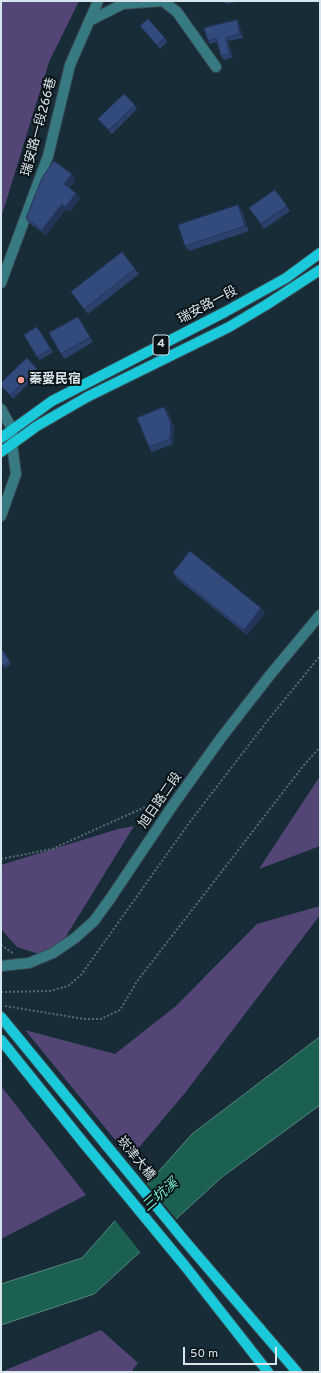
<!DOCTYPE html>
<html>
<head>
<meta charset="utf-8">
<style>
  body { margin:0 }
  #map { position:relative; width:321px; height:1373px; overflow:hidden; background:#182c37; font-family:Overpass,sans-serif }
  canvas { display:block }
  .frame { position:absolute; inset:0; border:2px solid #d9e5ed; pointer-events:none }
  .scale { position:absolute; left:183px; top:1347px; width:94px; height:18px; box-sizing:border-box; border:2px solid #d9e5ed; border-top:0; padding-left:5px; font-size:12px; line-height:14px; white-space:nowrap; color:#d9e5ed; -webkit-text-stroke:3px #0a1318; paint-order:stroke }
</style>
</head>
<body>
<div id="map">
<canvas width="321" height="1373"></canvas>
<div class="frame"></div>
<div class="scale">50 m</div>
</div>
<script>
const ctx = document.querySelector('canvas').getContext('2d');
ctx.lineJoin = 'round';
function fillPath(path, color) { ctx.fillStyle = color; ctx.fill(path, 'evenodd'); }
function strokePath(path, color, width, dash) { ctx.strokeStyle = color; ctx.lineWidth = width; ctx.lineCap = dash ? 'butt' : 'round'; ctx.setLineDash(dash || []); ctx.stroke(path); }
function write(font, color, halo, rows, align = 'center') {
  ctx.font = font + ' Overpass,"Noto Sans TC",sans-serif'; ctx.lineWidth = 4; ctx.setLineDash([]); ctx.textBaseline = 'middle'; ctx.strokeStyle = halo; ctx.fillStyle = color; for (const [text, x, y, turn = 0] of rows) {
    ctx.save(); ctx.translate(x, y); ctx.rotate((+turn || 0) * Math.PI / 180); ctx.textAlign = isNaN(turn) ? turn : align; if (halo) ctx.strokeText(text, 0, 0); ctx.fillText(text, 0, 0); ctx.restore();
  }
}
fillPath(new Path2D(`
  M1,1H79L49,62L1,218Z
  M320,776V846L259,869Z
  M134,826L60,946L39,954L17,947L1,929V865L118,829Z
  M320,906V915L185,1093L130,1158L25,1030L115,1054L176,1006L257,924Z
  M1,1086L86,1195L1,1239Z
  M101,1330L138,1363L131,1372H1Z`), '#534676');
const water = new Path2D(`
  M320,1037V1105L222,1177L94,1294L1,1325V1284L82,1258L192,1134Z`);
fillPath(water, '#1b6051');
strokePath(water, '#548880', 1);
fillPath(new Path2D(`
  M146,1183L178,1221L142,1254L114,1219Z`), '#182c37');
const minor = new Path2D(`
  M89,21L123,4L163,1L177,12L216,67
  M1,283L48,156L70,65L98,1
  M1,409L12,429V444L16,474L1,516
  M1,966L29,963L53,953L75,938L94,921L110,899L173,805L221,738L270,675L320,615`);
const major = new Path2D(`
  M1,438L52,401L225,312L286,278L320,253
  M1,452L37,426L87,397L229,327L266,305L320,270
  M1,1017L184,1240L297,1372
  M1,1040L82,1141L185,1266L268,1372`);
strokePath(minor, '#374a54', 12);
strokePath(major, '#374a54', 12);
strokePath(new Path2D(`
  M1,859L52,849L154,803L161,804
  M1,945L14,954
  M1,992L50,991L68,986L81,975L189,823L268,720L320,656
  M5,1006L84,1019H101L120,1010L138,980L304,765L320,747`), '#586973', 2, [2, 2]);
strokePath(minor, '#387a81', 10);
strokePath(major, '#1acada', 10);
fillPath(new Path2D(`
  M224,1H244L226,4Z
  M237,20L239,24L243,38L228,41L233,57L224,60L221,56L217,42L210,44L208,41Z
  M140,26L165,38L167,42L160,49Z
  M135,105L137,109L112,134L101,123L98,119Z
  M76,179L69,188L76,193L80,198L70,212L66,209L46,235L29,223L26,218Z
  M275,190L290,211L264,229L249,208Z
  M242,210L249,231L189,251L185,246Z
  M135,269L139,274L88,314L71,292Z
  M78,317L93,342L65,359L61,354Z
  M37,327L53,352L40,360L37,357Z
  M37,369L40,372L13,399L1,386V383Z
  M168,412L174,428L173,444L152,452L149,447Z
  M173,573L261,608L265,613L247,635L176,578Z
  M1,648L11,664L5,668L1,663Z`), '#2c406c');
fillPath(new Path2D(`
  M237,20L239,24L243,38L240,34Z
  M226,38L228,41L233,57L230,54Z
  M72,174L76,179L68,189L64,184Z
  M76,193L80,198L70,212L66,207Z
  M62,204L66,209L46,235L42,230Z
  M238,205L242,210L249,231L245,226Z
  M164,407L168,412L174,428L173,444L170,439Z
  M261,608L265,613L247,635L244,630Z`), '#243458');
const building = new Path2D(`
  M148,19L165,38L157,45L140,26Z
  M237,20L240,34L226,38L230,54L221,56L216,38L208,41L204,28Z
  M124,94L135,105L109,130L98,119Z
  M54,161L72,174L64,184L76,193L66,207L62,204L42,230L26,218L42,178Z
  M275,190L287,206L261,224L249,208Z
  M238,205L245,226L185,246L178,225Z
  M122,252L135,269L84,309L71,292Z
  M78,317L90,337L61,354L49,333Z
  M37,327L51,349L37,357L24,335Z
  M27,358L37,369L10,395L1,386V383Z
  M164,407L171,423L170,439L149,447L137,418Z
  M190,551L261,608L244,630L173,573Z
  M1,648L10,662L3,666L1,663Z`);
fillPath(building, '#334a7d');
strokePath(building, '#243458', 1);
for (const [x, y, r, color] of [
  [21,380,4,"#f59c95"]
]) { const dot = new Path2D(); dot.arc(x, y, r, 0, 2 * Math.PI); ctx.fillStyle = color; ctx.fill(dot); strokePath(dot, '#0a1318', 1.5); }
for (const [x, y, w] of [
  [161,345,16]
]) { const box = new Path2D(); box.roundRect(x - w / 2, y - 10, w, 20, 3); ctx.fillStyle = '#0a1318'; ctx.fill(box); strokePath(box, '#d9e5ed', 1); }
write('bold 12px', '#d9e5ed', null, [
  ["4",161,345]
]);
write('13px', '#d9e5ed', '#0a1318', [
  ["瑞安路一段266巷",40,127,-75],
  ["瑞安路一段",208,306,-28],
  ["旭日路二段",161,801,-55],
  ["崁津大橋",135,1159,51]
]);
write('bold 13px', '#d9e5ed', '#0a1318', [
  ["蓁愛民宿",29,380]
], 'left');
write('italic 14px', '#77f3d4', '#0a1318', [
  ["三坑溪",161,1196,-41]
]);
</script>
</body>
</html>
